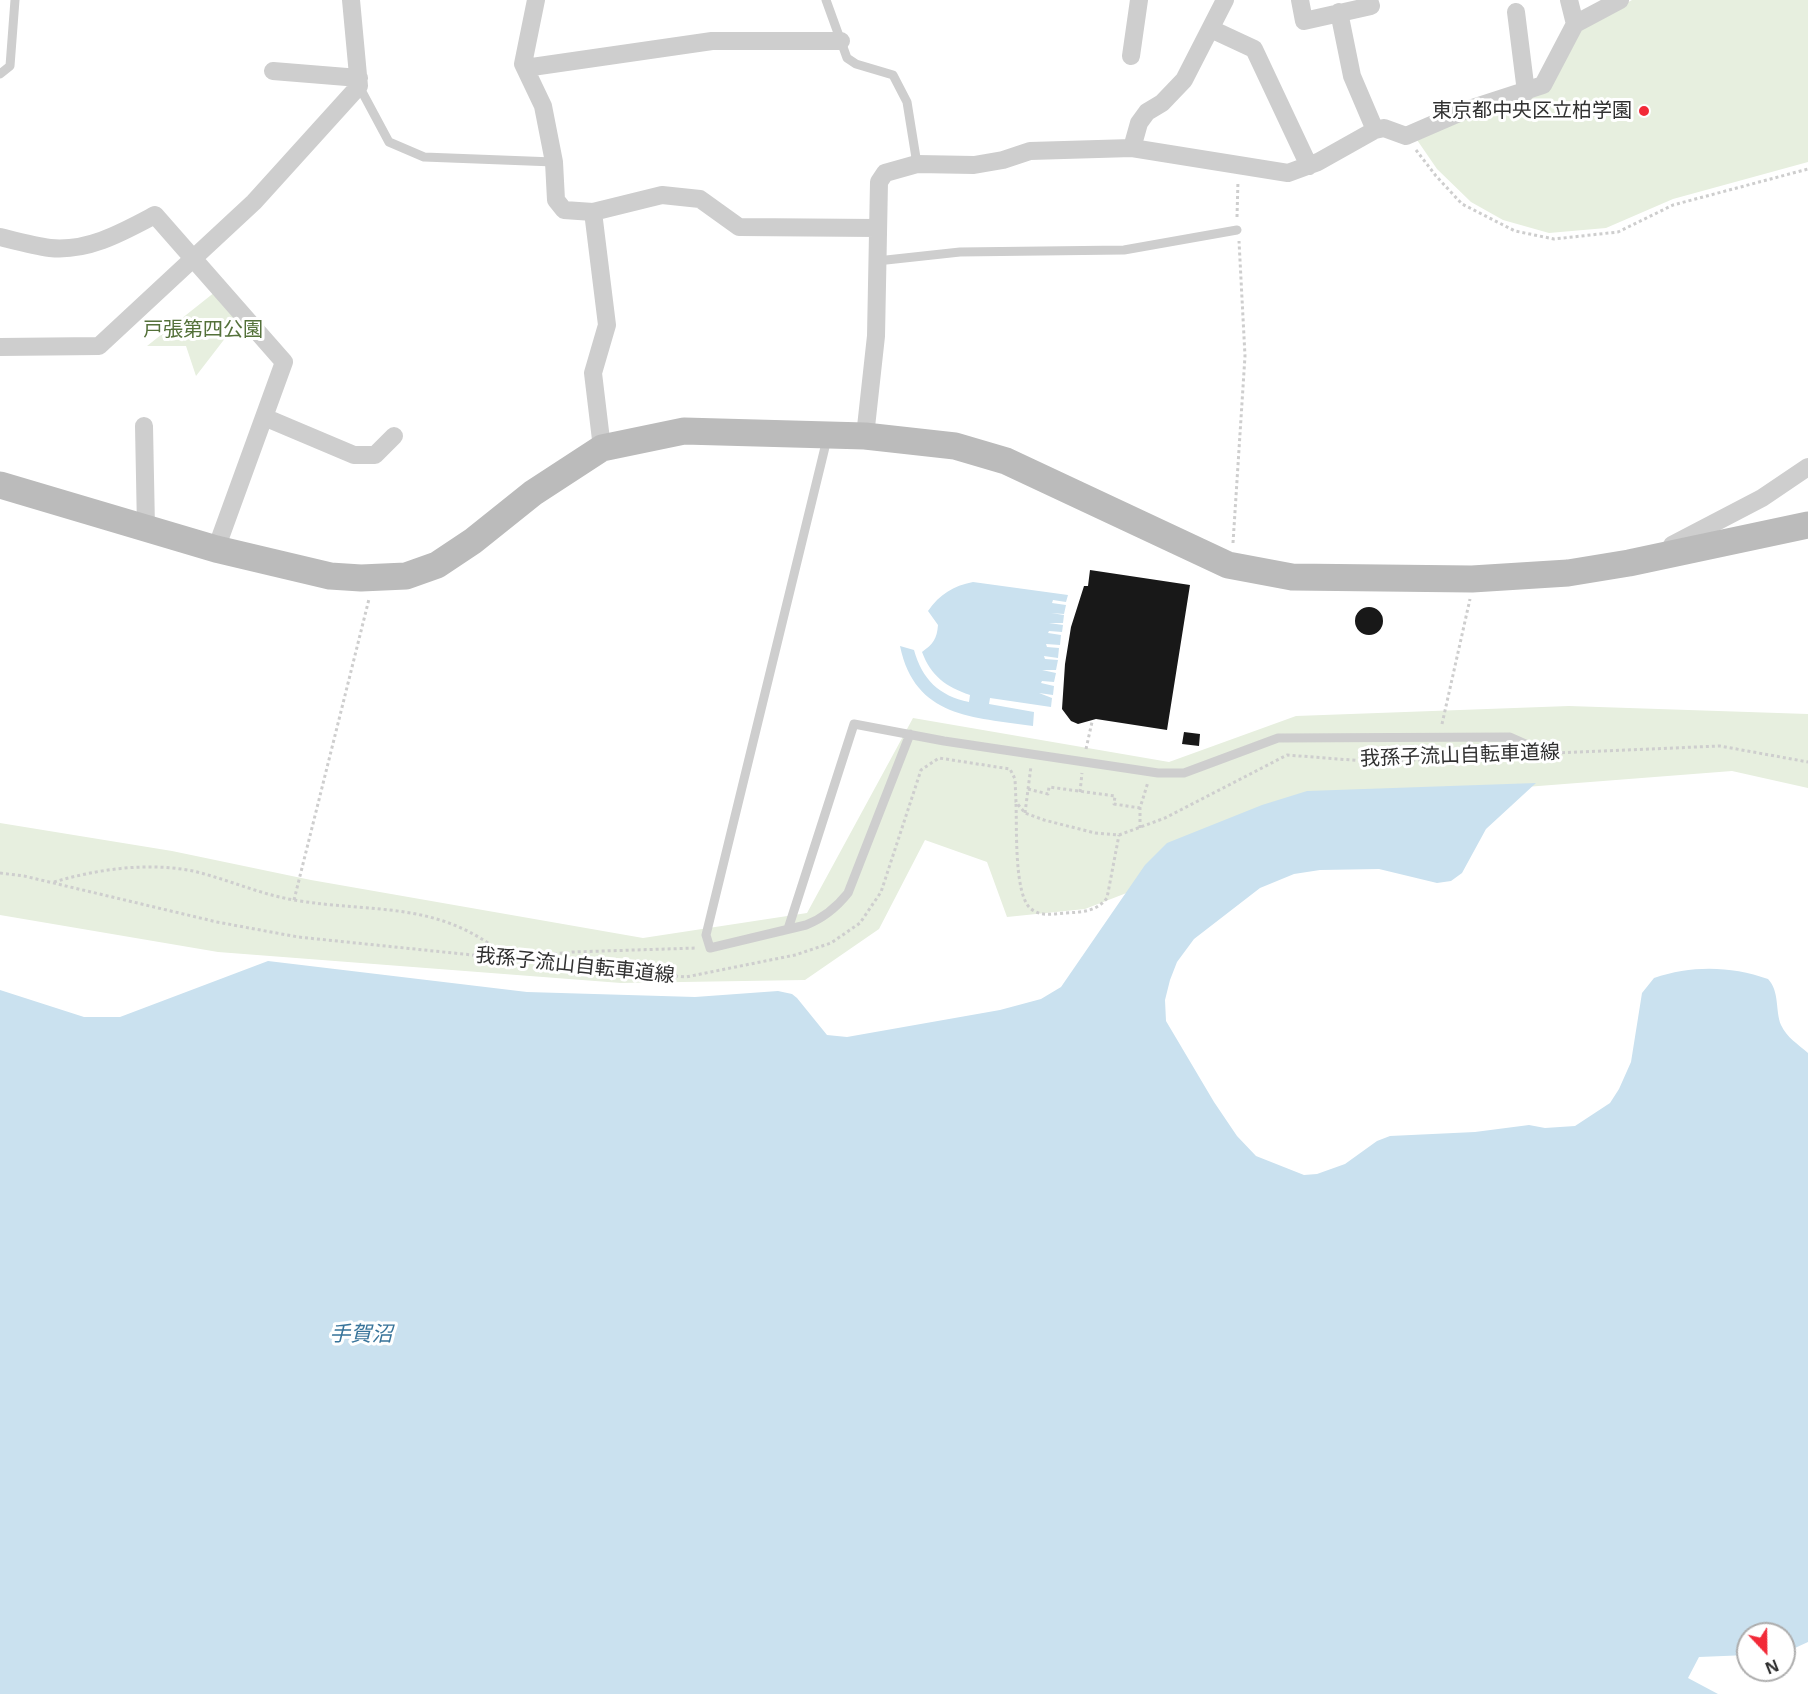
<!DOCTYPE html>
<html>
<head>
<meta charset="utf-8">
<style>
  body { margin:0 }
  #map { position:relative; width:1808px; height:1694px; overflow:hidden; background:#fff; font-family:"Open Sans",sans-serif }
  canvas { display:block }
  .north { position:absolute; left:1736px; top:1622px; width:60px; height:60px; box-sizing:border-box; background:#fff; border:2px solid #adadad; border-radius:50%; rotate:158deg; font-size:16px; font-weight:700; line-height:24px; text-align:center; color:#313131 }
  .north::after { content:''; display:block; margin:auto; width:21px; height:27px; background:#f22a38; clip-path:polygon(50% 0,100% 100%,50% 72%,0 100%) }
</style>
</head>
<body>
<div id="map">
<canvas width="1808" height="1694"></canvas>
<div class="north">N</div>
</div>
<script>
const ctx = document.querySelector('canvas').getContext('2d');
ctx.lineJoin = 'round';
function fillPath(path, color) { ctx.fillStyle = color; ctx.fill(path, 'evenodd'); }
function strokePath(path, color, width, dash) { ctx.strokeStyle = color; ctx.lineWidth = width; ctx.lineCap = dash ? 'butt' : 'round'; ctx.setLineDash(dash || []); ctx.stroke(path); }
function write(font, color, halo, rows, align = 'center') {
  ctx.font = font + ' "Open Sans","Noto Sans JP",sans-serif'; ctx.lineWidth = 6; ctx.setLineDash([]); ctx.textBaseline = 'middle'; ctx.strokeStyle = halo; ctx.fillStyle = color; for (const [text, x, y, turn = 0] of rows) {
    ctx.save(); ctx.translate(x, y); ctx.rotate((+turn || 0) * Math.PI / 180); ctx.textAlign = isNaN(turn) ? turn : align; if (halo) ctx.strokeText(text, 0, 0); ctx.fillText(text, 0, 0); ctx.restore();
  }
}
fillPath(new Path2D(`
  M1632,0H1808V162L1673,199L1606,228L1549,233L1503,220L1471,202L1437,169L1415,137L1547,87L1580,29Z
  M220,288L243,315L196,376L186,346H147Z
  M1569,706L1808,714V788L1732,771L1371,799L1085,909L1007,917L987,862L925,840L879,929L805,980L621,983L218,952L0,915V823L172,851L311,880L643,938L807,913L913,718L1169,762L1296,716Z`), '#e7efdf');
fillPath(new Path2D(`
  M973,582L1068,595L1066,602L1053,600L1052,603L1066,605L1064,614L1051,613L1064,615L1063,623H1049L1063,625L1062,632L1049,631L1048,633L1061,635L1060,645L1046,644L1047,647L1059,648L1058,658L1044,656L1045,659L1058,660L1056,670H1042L1056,673L1054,682L1042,681L1041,683L1054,686L1053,695L1039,693L1052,698L1051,707L990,698L989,704L1034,712L1033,726C973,717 915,718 900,646L914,650C922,679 939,696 969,702L970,695C946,687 931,676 922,652C933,644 937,639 938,625L928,611C940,594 953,586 973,582Z
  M1536,783L1486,829L1462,873L1451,881L1437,883L1379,869L1320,870L1294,874L1260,888L1194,939L1177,962L1170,980L1165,1000L1166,1021L1214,1102L1237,1136L1256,1156L1304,1175L1317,1174L1345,1164L1377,1141L1390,1136L1475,1132L1529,1125L1545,1128L1575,1126L1610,1103L1619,1089L1631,1062L1642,993L1654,978C1692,965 1731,966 1768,979C1780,992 1775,1010 1781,1025C1787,1038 1798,1044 1808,1053V1642L1784,1653V1634H1748V1655L1699,1657L1688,1678L1718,1694H0V990L84,1017H120L268,961L527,992L695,997L778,991L792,994L797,998L827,1035L847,1037L1000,1010L1041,999L1061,987L1145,865L1167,843L1262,805L1307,791Z`), '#cae1ef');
fillPath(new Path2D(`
  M1090,570L1190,585L1167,730L1096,719L1078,724L1071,721L1062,709L1065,664L1071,627L1084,586H1088Z
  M1355 621a14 14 0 1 1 28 0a14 14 0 1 1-28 0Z
  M1184,732L1200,734L1199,746L1182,744Z`), '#181818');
strokePath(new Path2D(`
  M1416,150L1436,176L1462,204L1515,231L1554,239L1618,232L1673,205L1808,169
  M1237,217L1238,181
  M1233,543L1245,356L1239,241
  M1442,724L1470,599
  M1086,749L1092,722
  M1556,753L1720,746L1808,762
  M1028,789L1048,794L1049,787L1115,796L1114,804L1140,808
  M1080,792L1082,773
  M1016,804C1017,827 1014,893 1030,908C1040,917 1053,914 1065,913C1082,912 1096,912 1107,898L1119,835
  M1025,813L1031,766
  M1140,828V808L1148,782
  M0,873L24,876L217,922L298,937L686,977L795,955L831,943L860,923L881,892L921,770L939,758L1010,769L1015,779L1016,802L1025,813L1044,820L1095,833L1119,835L1165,818L1287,755L1377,762L1517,755
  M54,882C98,869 147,862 193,871C227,879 259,894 294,900C376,914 438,899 508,958
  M294,900L369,599
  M518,958L572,952L697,948`), '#cecece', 3, [3, 3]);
strokePath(new Path2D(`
  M826,0L847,58L856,64L893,75L907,102L917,164
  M0,74L10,66L15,0
  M359,86L389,142L424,157L554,162
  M877,261L960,252L1124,250L1237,230
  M827,439L706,935L710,948L806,925C824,918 836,908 848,893L910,734
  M788,929L854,724L944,741L1158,773H1184L1278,738L1510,737L1546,753`), '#cecece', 9);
strokePath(new Path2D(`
  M536,0L523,64L543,106L554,162L556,200L564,210L593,212L662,195L700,199L739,227L877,228
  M1300,0L1304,21L1371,6L1369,0
  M1569,0L1575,24
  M1339,12L1352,76L1375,130
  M1516,12L1526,92
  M1211,29L1254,49L1309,166
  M1131,56L1139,0
  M525,68L712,41H841
  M273,71L359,78
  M1132,148L1139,123L1147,112L1162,103L1184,80L1225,0
  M593,212L607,325L593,373L602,448
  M0,237C16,241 34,246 50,248C88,252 123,232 155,215L284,362L216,549
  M0,347L99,346L254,202L359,86L351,0
  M264,417L354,455H375L394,436
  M144,426L146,528
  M865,436L876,336L879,182L885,173L917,164L974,165L1003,160L1030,151L1132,148L1288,173L1318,162L1375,130L1384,128L1406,136L1466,110L1543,85L1575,24L1620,0
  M1672,545L1762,498L1808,467`), '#cecece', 18);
strokePath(new Path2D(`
  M0,485L216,549L330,576L361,578L406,576L437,565L473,541L533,493L602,448L684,431L865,436L955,446L1006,461L1228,565L1292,577L1472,579L1568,573L1629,563L1808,525`), '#bbb', 27);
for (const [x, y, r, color] of [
  [1644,111,6,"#f22a38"]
]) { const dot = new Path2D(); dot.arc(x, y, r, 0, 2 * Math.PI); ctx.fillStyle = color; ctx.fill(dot); strokePath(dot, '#fff', 2); }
write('20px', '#313131', '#fff', [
  ["東京都中央区立柏学園",1632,111]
], 'right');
write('20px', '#54713a', '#fff', [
  ["戸張第四公園",203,330]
]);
write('20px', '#313131', '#fff', [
  ["我孫子流山自転車道線",1460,756,-2],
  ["我孫子流山自転車道線",575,966,6]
]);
write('italic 21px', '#38749a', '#fff', [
  ["手賀沼",361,1335]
]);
</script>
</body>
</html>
